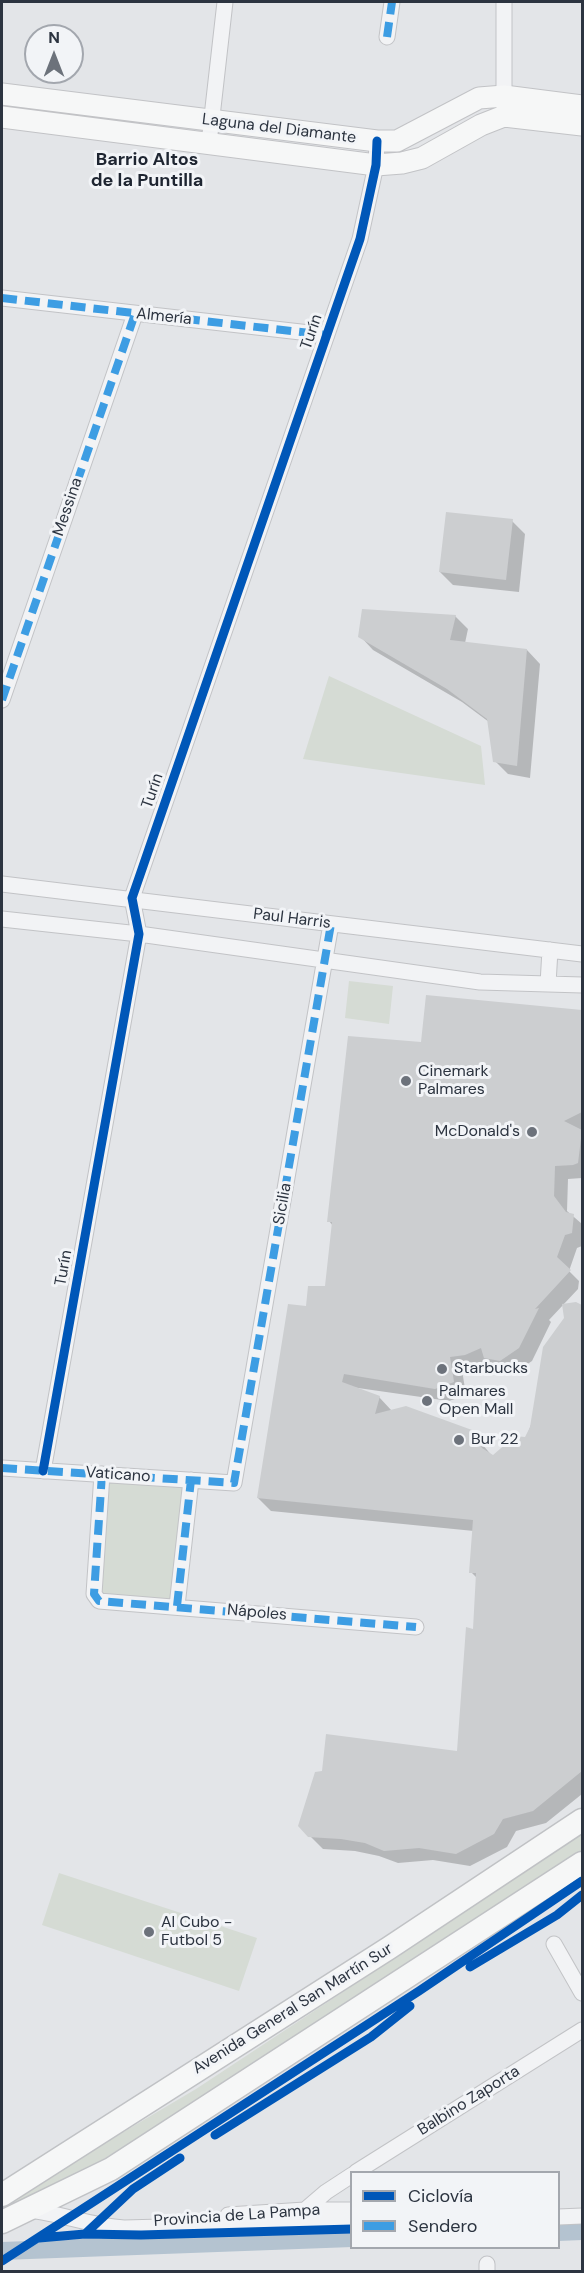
<!DOCTYPE html>
<html>
<head>
<meta charset="utf-8">
<style>
  body { margin:0 }
  #map { position:relative; width:584px; height:2273px; overflow:hidden; background:#e3e5e8; font-family:"DM Sans",sans-serif }
  canvas { display:block }
  .frame { position:absolute; inset:0; border:3px solid #2c3440; pointer-events:none }
  .legend { position:absolute; left:350px; top:2171px; width:210px; height:78px; box-sizing:border-box; background:#f2f4f7; border:2px solid #a3a7ae; margin:0; padding:8px 10px; list-style:none; font-size:18px; color:#2c3440 }
  .legend li { display:flex; align-items:center; gap:12px; height:30px }
  .legend b { width:30px; border:2px solid #a3a7ae }
  .north { position:absolute; left:24px; top:24px; width:60px; height:60px; box-sizing:border-box; background:#f2f4f7; border:2px solid #a3a7ae; border-radius:50%; rotate:0deg; font-size:16px; font-weight:700; line-height:24px; text-align:center; color:#2c3440 }
  .north::after { content:''; display:block; margin:auto; width:21px; height:27px; background:#6c727b; clip-path:polygon(50% 0,100% 100%,50% 72%,0 100%) }
</style>
</head>
<body>
<div id="map">
<canvas width="584" height="2273"></canvas>
<div class="frame"></div>
<ul class="legend">
<li><b style="height:8px;background:#0057b8"></b>Ciclovía</li>
<li><b style="height:8px;background:#3d9de3"></b>Sendero</li>
</ul>
<div class="north">N</div>
</div>
<script>
const ctx = document.querySelector('canvas').getContext('2d');
ctx.lineJoin = 'round';
function fillPath(path, color) { ctx.fillStyle = color; ctx.fill(path, 'evenodd'); }
function strokePath(path, color, width, dash) { ctx.strokeStyle = color; ctx.lineWidth = width; ctx.lineCap = dash ? 'butt' : 'round'; ctx.setLineDash(dash || []); ctx.stroke(path); }
function write(font, color, halo, rows, align = 'center') {
  ctx.font = font + ' "DM Sans",sans-serif'; ctx.lineWidth = 6; ctx.setLineDash([]); ctx.textBaseline = 'middle'; ctx.strokeStyle = halo; ctx.fillStyle = color; for (const [text, x, y, turn = 0] of rows) {
    ctx.save(); ctx.translate(x, y); ctx.rotate((+turn || 0) * Math.PI / 180); ctx.textAlign = isNaN(turn) ? turn : align; if (halo) ctx.strokeText(text, 0, 0); ctx.fillText(text, 0, 0); ctx.restore();
  }
}
fillPath(new Path2D(`
  M329,676L481,746L485,785L303,759Z
  M349,981L393,986L389,1024L345,1018Z
  M102,1474L191,1480L177,1606L99,1601Z
  M582,1834V1850L434,1950L208,2096L69,2180L2,2212V2204L196,2089Z
  M59,1873L257,1938L239,1991L42,1925Z`), '#d5dbd4');
fillPath(new Path2D(`
  M512,521L525,534L519,592L453,585L440,572Z
  M455,616L468,629L465,643L527,650L540,664L530,778L508,774L495,761L489,722L462,702L373,650L360,636Z
  M428,997L582,1011V1178L568,1179L567,1211L582,1224V1246L577,1248L569,1271L579,1281L578,1289L549,1320L551,1322L532,1361L514,1373L499,1371L490,1362L478,1368L462,1370L466,1395L449,1401L351,1387L379,1397L392,1411L471,1431L493,1457L526,1438L576,1304L582,1307V1794L546,1823L516,1831L507,1847L470,1866L433,1860L398,1863L379,1856L355,1851L323,1849L300,1826L458,1753L474,1630L478,1579L471,1572L474,1531L271,1511L258,1498L307,1308L326,1288L333,1226L329,1221L422,1044Z`), '#0003');
strokePath(new Path2D(`
  M558,2232L582,2231
  M2,2251L352,2238`), '#b4c3d0', 18);
fillPath(new Path2D(`
  M446,512L513,519L506,580L439,572Z
  M362,609L456,615L450,640L527,649L517,766L493,762L487,719L447,689L358,637Z
  M426,995L582,1010V1112L564,1121L582,1130L578,1163L573,1165L555,1166L554,1196L566,1212L574,1214L572,1233L565,1235L557,1257L571,1270L535,1309L539,1308L519,1348L500,1361L484,1358L481,1348L465,1355L450,1357L454,1382L435,1389L344,1374L342,1382L380,1396L375,1414L406,1406L472,1430L482,1448L493,1455L515,1436L525,1437L530,1427L543,1347L564,1318L562,1304L576,1302L582,1305V1771L533,1811L503,1819L494,1834L456,1854L419,1848L384,1851L365,1843L341,1839L308,1837L298,1826L315,1772L322,1771L326,1734L457,1751L466,1627L473,1629L476,1573H469L473,1520L257,1498L288,1304L306,1306L308,1286H325L332,1222H327L348,1036L421,1042Z`), '#ccced0');
const street = new Path2D(`
  M387,37L392,2
  M504,106V2
  M209,143L225,2
  M2,298L327,335
  M2,700L135,314
  M2,884L582,954
  M2,919L139,934L480,982L582,985
  M548,984L550,950
  M2,1468L234,1483L331,924
  M43,1471L139,934L132,898L360,239L376,165L377,141
  M102,1474L94,1594L99,1601L416,1627
  M177,1606L191,1480
  M554,1944L582,1993
  M356,2172L582,2030
  M30,2210C62,2214 92,2226 124,2228L352,2222
  M305,2210L326,2192L352,2175
  M228,2215L305,2210H352
  M558,2217L582,2216
  M487,2264V2272`);
const secondary = new Path2D(`
  M2,94L377,141H397L479,98L504,96L582,106
  M2,117L376,165L402,163L422,158L481,125L504,116L582,125`);
const primary = new Path2D(`
  M2,2195L389,1948L582,1820
  M2,2222L111,2169L582,1863`);
strokePath(street, '#c2c3c6', 17);
strokePath(secondary, '#c2c3c6', 23);
strokePath(primary, '#c0c2c5', 25);
strokePath(street, '#f2f3f5', 15);
strokePath(secondary, '#f6f7f7', 21);
strokePath(primary, '#f6f7f7', 22);
strokePath(new Path2D(`
  M387,37L392,2
  M2,298L327,335
  M2,700L135,314
  M2,1468L234,1483L331,924
  M102,1474L94,1594L99,1601L416,1627
  M177,1606L191,1480`), '#3d9de3', 8, [15, 8]);
strokePath(new Path2D(`
  M43,1471L139,934L132,898L360,239L376,165L377,141
  M470,1967L557,1915L582,1895
  M215,2135L371,2037L410,2006
  M85,2234L141,2235L352,2229
  M39,2238L85,2234L133,2189L180,2158
  M2,2261L419,1991L582,1881`), '#0057b8', 9);
for (const [x, y, r, color] of [
  [406,1081,6,"#6c727b"],
  [532,1132,6,"#6c727b"],
  [442,1369,6,"#6c727b"],
  [427,1401,6,"#6c727b"],
  [459,1440,6,"#6c727b"],
  [149,1932,6,"#6c727b"]
]) { const dot = new Path2D(); dot.arc(x, y, r, 0, 2 * Math.PI); ctx.fillStyle = color; ctx.fill(dot); strokePath(dot, '#f2f4f7', 2); }
write('16px', '#2c3440', '#f2f4f7', [
  ["Laguna del Diamante",279,129,7],
  ["Almería",164,317,6],
  ["Turín",312,332,-71],
  ["Messina",68,507,-71],
  ["Turín",153,791,-71],
  ["Paul Harris",292,919,7],
  ["Sicilia",283,1204,-80],
  ["Turín",64,1268,-80],
  ["Vaticano",118,1475,4],
  ["Nápoles",257,1613,5],
  ["Avenida General San Martín Sur",293,2009,-32],
  ["Balbino Zaporta",469,2101,-32],
  ["Provincia de La Pampa",237,2216,-4]
]);
write('16px', '#2c3440', '#f2f4f7', [
  ["Cinemark",418,1072],
  ["Palmares",418,1090],
  ["McDonald's",520,1132,"right"],
  ["Starbucks",454,1369],
  ["Palmares",439,1392],
  ["Open Mall",439,1410],
  ["Bur 22",471,1440],
  ["Al Cubo -",161,1923],
  ["Futbol 5",161,1941]
], 'left');
write('bold 18px', '#1e2531', '#f2f4f7', [
  ["Barrio Altos",147,160],
  ["de la Puntilla",147,181]
]);
</script>
</body>
</html>
